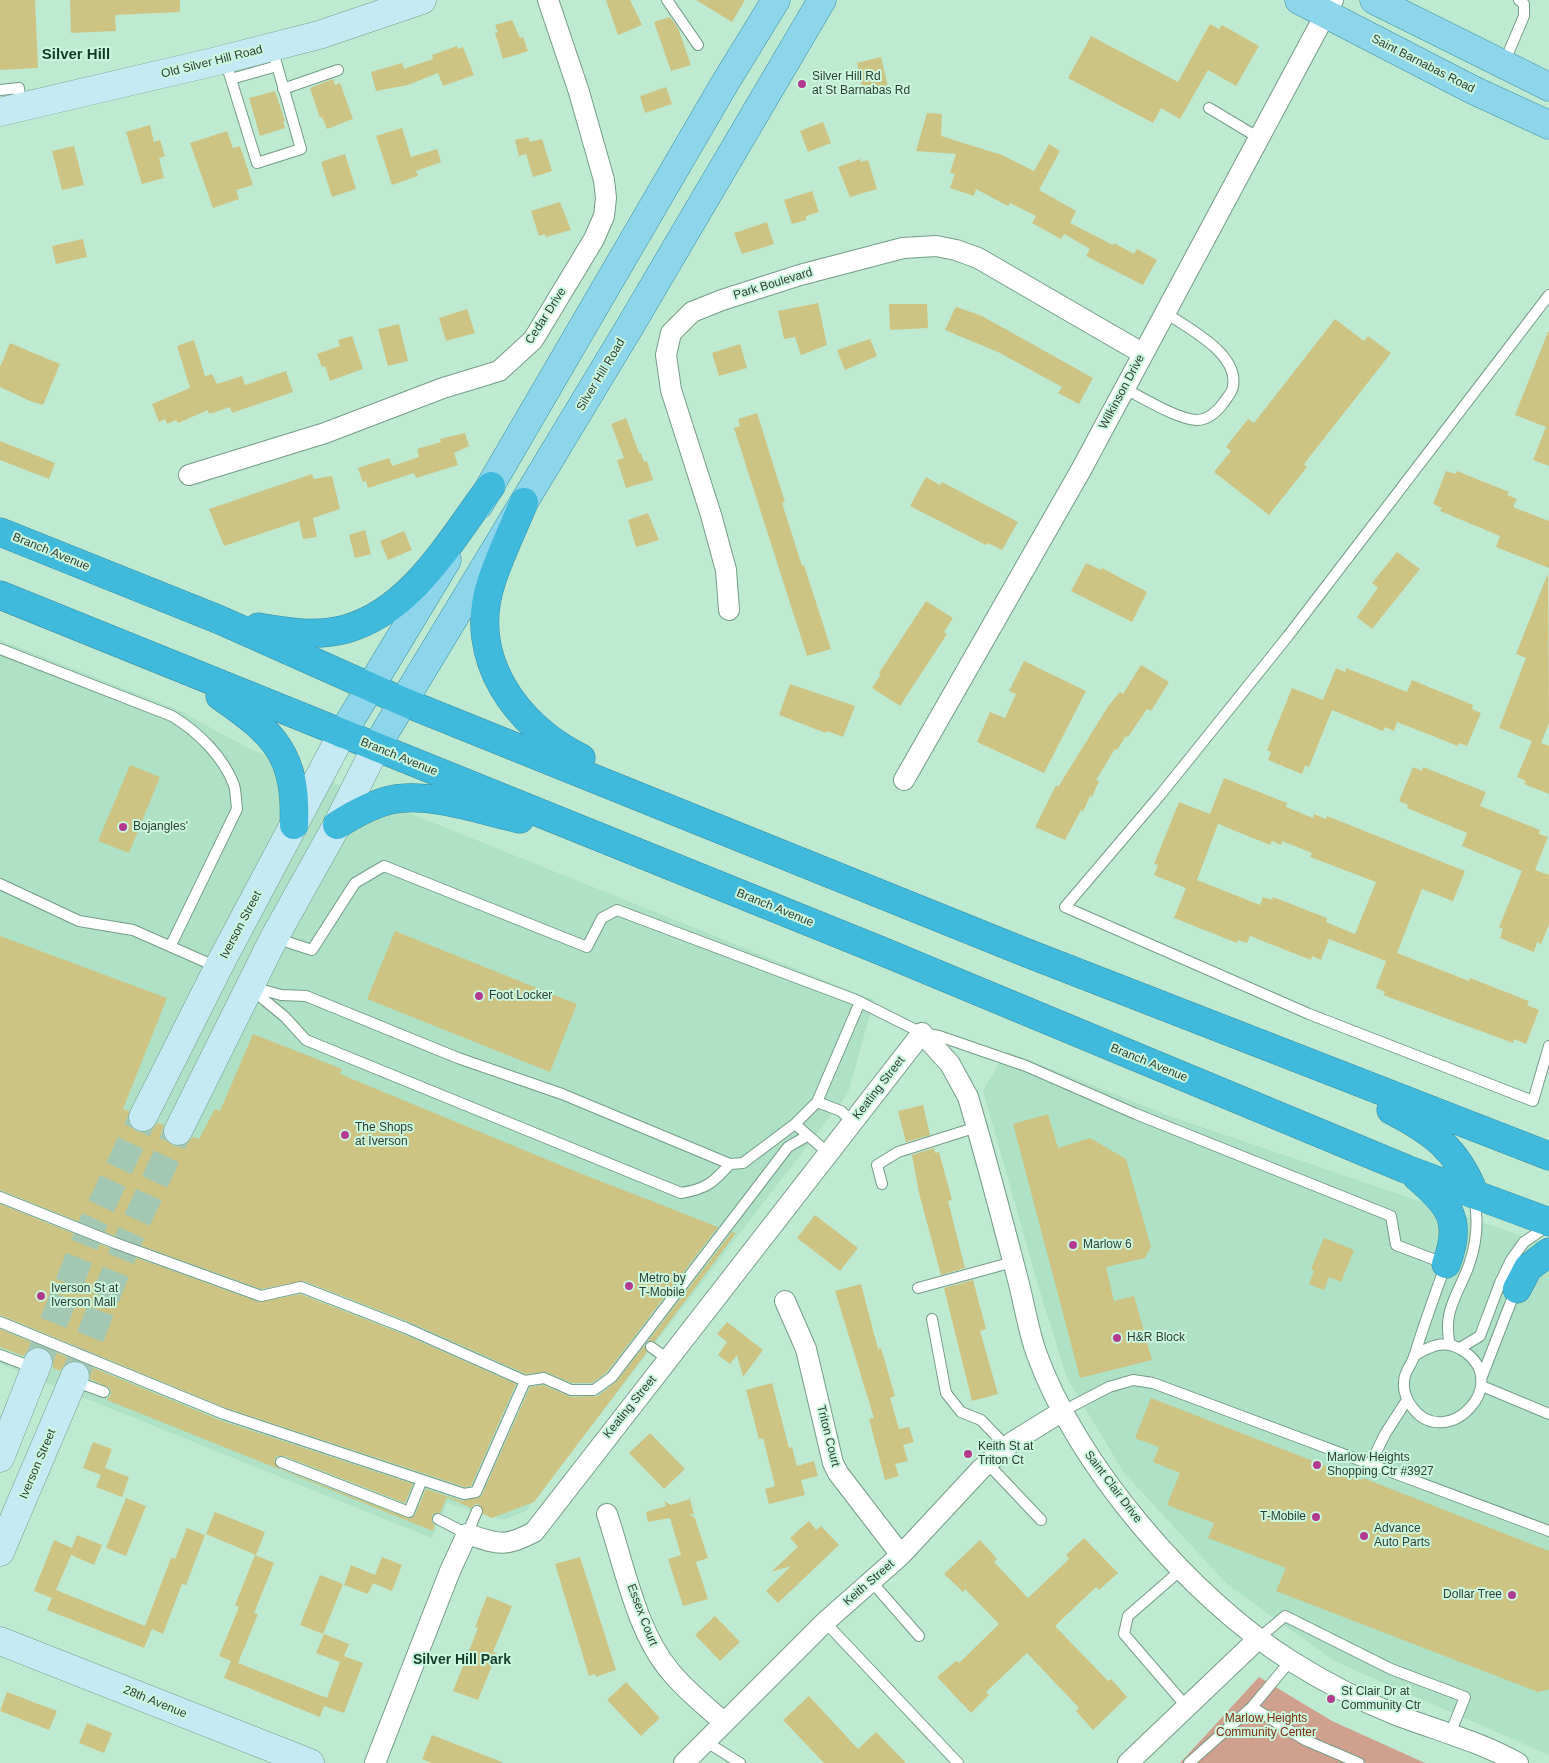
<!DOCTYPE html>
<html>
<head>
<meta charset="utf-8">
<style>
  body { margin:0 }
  canvas { display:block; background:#bfead2 }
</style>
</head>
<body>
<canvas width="1549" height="1763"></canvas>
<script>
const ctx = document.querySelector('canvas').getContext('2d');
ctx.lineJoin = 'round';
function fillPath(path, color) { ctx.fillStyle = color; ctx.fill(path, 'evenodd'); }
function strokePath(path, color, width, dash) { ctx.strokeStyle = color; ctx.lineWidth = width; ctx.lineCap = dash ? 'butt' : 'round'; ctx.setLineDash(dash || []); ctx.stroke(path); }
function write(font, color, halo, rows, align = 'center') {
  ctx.font = font + ' Arial,sans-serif'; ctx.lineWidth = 4; ctx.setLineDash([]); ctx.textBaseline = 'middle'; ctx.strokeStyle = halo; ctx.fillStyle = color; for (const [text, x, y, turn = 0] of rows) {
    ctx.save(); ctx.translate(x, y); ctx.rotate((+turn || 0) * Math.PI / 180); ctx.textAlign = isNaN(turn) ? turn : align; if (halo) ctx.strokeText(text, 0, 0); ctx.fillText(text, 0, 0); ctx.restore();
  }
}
fillPath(new Path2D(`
  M0,640L174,708L250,749L874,1000L848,1093L526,1511L504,1520L447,1503L432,1538L0,1364Z
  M1007,1051L1172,1117L1549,1245V1755L1336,1662L1228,1585L1124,1473L1067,1378L1037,1282L983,1090Z`), '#aee1c5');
fillPath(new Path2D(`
  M1259,1677L1332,1721L1425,1763H1180Z`), '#cfa08e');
fillPath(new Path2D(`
  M0,0H35L38,68L0,70Z
  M70,0H180V12L115,15L116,31L71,33Z
  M606,0H630L642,25L618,35Z
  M696,0H745L732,22Z
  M670,17L678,28L691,65L671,71L654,22Z
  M512,20L520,38L523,37L528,51L503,59L495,33L498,32L495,25Z
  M1210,24L1219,29L1222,25L1259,46L1236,86L1208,70L1180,119L1161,108L1153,123L1068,78L1091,36L1178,82Z
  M457,46L458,49L463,47L474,75L443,86L438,73L408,85L376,91L371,72L402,63L404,69L433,59L432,55Z
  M881,57L888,87L863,92L857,63Z
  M333,79L335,85L340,83L353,119L327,129L322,117L320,118L310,88Z
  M666,87L672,104L645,113L640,96Z
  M275,91L285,121H283L285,128L260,136L249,98Z
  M927,113L942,114L941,136L1002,155L1034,171L1049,144L1060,151L1039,190L1076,211L1070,223L1113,245L1114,243L1134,254L1137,249L1157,260L1143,285L1086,256L1090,249L1064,234L1061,239L1032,223L1036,216L1010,203L1008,206L976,189L974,196L950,188L955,174L950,173L956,154L916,151Z
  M823,122L831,143L808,152L800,131Z
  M150,125L154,142L160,140L165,156L159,158L164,178L142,184L126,132Z
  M402,128L411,157L437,149L441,162L416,171L418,176L392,185L376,136Z
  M227,131L233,148L240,146L253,185L236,190L239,199L213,208L190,143Z
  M528,137L530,142L542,139L552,171L533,177L526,154L519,156L515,140Z
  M74,146L84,185L62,190L52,151Z
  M345,154L356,189L332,197L321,162Z
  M860,159L861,162L868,160L877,189L850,197L838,167Z
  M812,191L819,212L806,216V220L792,224L784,200Z
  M560,202L571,230L546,237L545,234L539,236L531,211Z
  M767,222L774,244L742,254L734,233Z
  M83,239L87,257L56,264L52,246Z
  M818,303L827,345L801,355L795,337L784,339L778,311Z
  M889,304H927L928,328L890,330Z
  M957,307L982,316L1093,378L1079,404L1058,393L1062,387L998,352L945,330L955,308Z
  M467,309L475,333L446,341L439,318Z
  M1335,319L1364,341L1368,336L1391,353L1304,464L1307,467L1269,515L1214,472L1231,451L1226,447L1248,419L1254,423Z
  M399,324L408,361L388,366L378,329Z
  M1548,332H1549V466L1533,460L1546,427L1515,415Z
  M352,336L363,369L330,381L325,366L322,367L317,354L340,346L338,340Z
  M870,339L877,356L845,370L837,350Z
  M194,340L205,376L212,374L217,384L242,376L245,385L286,371L293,392L232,413L230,407L213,413H208V410L178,423L176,420L167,424L165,419L159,422L152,404L190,388L177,346Z
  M10,343L60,364L43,405L30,401L0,387V367Z
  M740,344L747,368L719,376L712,353Z
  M757,413L785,502L782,503L802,566L804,565L831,649L807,656L734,428L740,426L738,419Z
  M626,418L639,453H641L644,462L647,461L653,480L626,488L617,460L624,458L611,424Z
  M465,433L469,446L454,453L458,465L416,478L414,473L368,488L366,481L363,482L358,468L389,458L392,466L419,457L417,449L441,442L440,439Z
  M0,441L55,463L49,479L0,460Z
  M1446,471L1455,474L1457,471L1509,492L1507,495L1517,499L1513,507L1549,521V568L1496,547L1500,536L1440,511L1442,508L1433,504Z
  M312,474L314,479L332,476L340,509L313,518L317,537L303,539L299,521L224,546L209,509Z
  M926,477L940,485L942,482L1018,522L1002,550L988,543L986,545L910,506Z
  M648,513L659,540L636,547L628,520Z
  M365,530L371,554L355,558L349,535Z
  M404,531L412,550L388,560L380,541Z
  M1397,552L1420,569L1372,629L1357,617L1378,588L1372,583Z
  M1086,563L1101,570L1102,568L1147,592L1132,622L1071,591Z
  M1548,573L1549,723L1541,743L1549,746V794L1524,784L1526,781L1517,777L1532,741L1499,728L1526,658L1516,654Z
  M926,601L953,618L944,632L947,634L900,706L872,688L881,674L879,673Z
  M1024,661L1086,691L1044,773L977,742L990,712L1005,718L1016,694L1009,691Z
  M1141,665L1169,682L1151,711L1147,709L1128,737L1126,736L1117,750L1115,749L1096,780L1099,781L1092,797L1090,796L1083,812L1081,810L1065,840L1035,827L1056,785L1058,787L1109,705L1120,692L1123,694Z
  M1336,668L1345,672L1346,668L1407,692L1412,680L1473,705L1472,709L1481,713L1467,746L1459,743L1458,746L1397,722L1394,731L1385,727L1383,731L1332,710L1309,767L1305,766L1302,774L1268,760L1271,752L1267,750L1292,688L1323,700Z
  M790,684L855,706L843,737L827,731L826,733L779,715Z
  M130,765L160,777L129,853L98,841Z
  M1413,767L1422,771L1423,767L1486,792L1480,806L1540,830L1539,834L1548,837L1535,870L1549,875V924L1541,944L1537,942L1534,952L1500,938L1503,929L1499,927L1522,871L1462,846L1467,833L1407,808L1408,805L1399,801Z
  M1224,778L1287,803L1286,807L1313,818L1314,814L1326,819L1327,816L1465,871L1453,901L1422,889L1397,953L1469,981L1470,978L1529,1001L1527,1005L1539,1010L1526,1044L1514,1039L1513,1043L1383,995L1385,992L1376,988L1386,961L1329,939L1321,960L1312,956L1311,960L1250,936L1247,943L1238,940L1237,943L1174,918L1186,888L1154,875L1158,865L1154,864L1179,802L1210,814ZM1218,824L1270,845L1272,841L1281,845L1282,841L1312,853L1310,857L1376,882L1355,934L1326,922L1327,918L1273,897L1272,900L1263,897L1260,905L1197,880Z
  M395,931L577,1004L550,1072L367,999Z
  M0,936L167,998L123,1109L129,1111L130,1125L136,1131L144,1133L151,1130L158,1123L164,1125L162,1132L165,1139L172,1145L178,1147L186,1144L193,1137L199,1139L215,1109L220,1111L253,1034L342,1069L340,1074L577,1172L718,1227L607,1372L592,1383H572L546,1372L526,1374L409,1322L304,1281L261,1289L117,1237L0,1190Z
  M923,1105L930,1135L906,1142L898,1111Z
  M1048,1114L1058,1148L1090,1138L1126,1159L1151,1247L1145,1258L1106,1267L1114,1301L1134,1296L1152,1360L1080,1378L1013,1124Z
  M934,1148L935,1153L939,1152L952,1200L948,1201L965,1268L941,1275L919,1193L912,1155Z
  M0,1204L112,1249L259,1302L300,1294L403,1334L516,1384L471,1486L465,1487L226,1408L0,1315Z
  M815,1215L858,1248L840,1271L797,1238Z
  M732,1232L736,1233L655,1341H648Z
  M1324,1238L1354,1250L1341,1282L1329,1277L1324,1290L1309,1284L1314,1271L1311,1269Z
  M973,1280L986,1329L980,1331L998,1394L972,1401L944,1288Z
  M861,1284L878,1349L881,1348L895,1396L890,1398L899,1429L909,1427L914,1442L903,1445L908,1461L895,1464L899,1476L885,1480L869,1419L874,1418L835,1291Z
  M727,1322L763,1350L743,1377L737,1355L730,1364L718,1355L727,1342L717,1334Z
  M0,1329L77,1361L66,1363L60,1371L53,1368V1360L50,1353L43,1347H35L29,1350L23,1356L0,1347Z
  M644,1346L647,1352L534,1502L492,1518L483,1514L480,1505L476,1504L471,1508L447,1497L440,1513H435L432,1516V1522L435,1525L433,1531L107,1400L111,1394L110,1388L90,1379V1374L84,1364L222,1421L413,1484L405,1503L284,1456H277L274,1460L278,1468L410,1519L415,1515L426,1489L462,1501L481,1497L530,1387L543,1385L571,1397L598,1396L617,1381Z
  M772,1383L789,1448L792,1447L797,1466L814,1461L818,1476L801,1480L805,1495L769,1504L765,1489L775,1486L763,1438L759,1439L746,1390Z
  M1151,1398L1362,1480L1363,1478L1549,1551V1689L1538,1692L1276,1591L1286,1568L1208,1538L1214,1523L1167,1505L1180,1473L1153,1462L1159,1447L1135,1438Z
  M650,1433L685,1469L664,1489L629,1453Z
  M93,1442L112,1449L105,1468L129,1477L122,1497L96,1487L101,1475L83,1468Z
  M126,1498L146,1506L126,1556L106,1548Z
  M690,1499L694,1514H689L695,1518L708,1558L696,1562L708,1599L683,1606L668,1559L681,1555L670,1518L648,1522L646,1512L666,1506L664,1501L671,1505Z
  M215,1512L265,1532L256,1555L206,1534Z
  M809,1521L816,1530L821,1526L839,1545L778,1603L766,1591L791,1566L771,1572L798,1547L790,1538Z
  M187,1528L205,1535L186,1585L182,1584L163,1634L152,1629L144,1648L47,1610L52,1598L34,1591L54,1540L72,1548L77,1535L102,1545L94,1565L71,1555L56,1590L145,1626L171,1558L175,1559Z
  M1084,1538L1118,1573L1099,1590L1096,1587L1055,1626L1108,1681L1111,1679L1127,1697L1093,1730L1076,1711L1079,1708L1027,1653L986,1692L989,1695L971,1713L937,1677L956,1661L959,1663L999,1624L965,1589L963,1592L944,1574L980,1540L997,1559L994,1562L1028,1598L1069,1559L1066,1555Z
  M255,1555L274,1563L254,1613L258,1614L238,1663L327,1698L340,1662L316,1653L324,1634L349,1644L344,1656L363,1663L344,1713L324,1706L320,1717L224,1678L231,1661L219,1656L239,1607L235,1605Z
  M382,1557L402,1565L392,1591L373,1583L368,1594L344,1585L351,1565L375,1575Z
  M580,1557L616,1670L596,1677L595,1674L589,1676L555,1564Z
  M320,1575L343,1584L323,1634L300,1625Z
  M487,1596L512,1606L493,1652L497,1653L478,1700L453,1691L478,1628L475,1627Z
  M715,1616L740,1642L720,1661L695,1635Z
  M626,1682L660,1718L641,1736L607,1700Z
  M7,1692L57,1711L49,1730L0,1711Z
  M809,1696L858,1749L876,1732L906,1763H824L783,1720Z
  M87,1723L112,1733L104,1753L79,1743Z
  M432,1735L502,1762V1763H432L422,1759Z`), '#cdc484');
strokePath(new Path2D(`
  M38,1362L91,1228L143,1117
  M75,1376L128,1240L178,1131`), '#a2c8b3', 28, [28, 14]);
const lane = new Path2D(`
  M667,0L698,45
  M225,60L257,163L301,149L272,48
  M1504,63L1524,16V4L1519,0
  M231,79L277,66
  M283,89L338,70
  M0,90L19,88L21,105
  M1209,108L1259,138
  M1549,295L1288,636L1161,794L1065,907L1309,1014L1533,1101L1549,1046
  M1123,388C1142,397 1176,419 1197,420C1208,420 1218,411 1224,402C1227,398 1233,391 1233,386C1239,353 1186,327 1164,312
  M0,649L172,716C198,732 223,756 234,785C236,792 236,801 237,809L171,945
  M0,884L79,921L133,930L217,967
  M275,938L312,950L355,883L384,866L587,947L602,918L617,910L856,1000L922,1033L939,1036L1026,1066L1136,1114L1391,1216L1396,1245L1446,1264C1435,1294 1424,1324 1415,1354C1412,1365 1404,1371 1404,1382C1403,1391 1407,1400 1412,1407C1446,1454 1517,1381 1460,1349C1444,1339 1428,1347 1414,1356
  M252,987L281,995L306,996L458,1058L562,1094L730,1164L743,1163L795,1124L817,1102L860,1002
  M251,989L285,1017L306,1040L681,1193C706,1189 713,1183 730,1164
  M817,1102L841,1111L852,1122
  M795,1124L828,1153
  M882,1184L877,1165L898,1152L977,1127
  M0,1197L115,1243L261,1296L301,1287L406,1328L525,1381L476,1492L464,1494L224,1414L0,1322
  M918,1288L1013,1262
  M932,1319L946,1393L961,1412L981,1420L1006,1446
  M1450,1345C1442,1311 1458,1295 1469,1265C1477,1242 1479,1221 1474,1197
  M651,1347L668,1359
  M1460,1348L1480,1336L1500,1283L1511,1260L1524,1242L1548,1226
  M0,1355L34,1368
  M1481,1379L1516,1289
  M74,1381L104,1392
  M525,1381L544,1378L571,1390H594L612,1377L788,1147L807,1136
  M1482,1386L1549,1414
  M1061,1412L1109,1387L1133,1380L1153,1383L1549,1531
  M281,1462L409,1512L421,1482
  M987,1463L1041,1520
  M1370,1465L1385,1434L1407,1400
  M438,1519L467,1534L477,1511
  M1182,1569L1128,1616L1124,1634L1186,1706
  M871,1581L919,1636
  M825,1622L958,1763
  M1259,1638L1285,1616L1391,1669L1465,1697L1450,1734
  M1252,1707L1305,1740L1359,1763
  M705,1741L740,1763
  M1189,1763L1252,1707L1291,1660`);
const street = new Path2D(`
  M189,475L325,433L443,388L499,371L533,340L594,239L604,216L606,198L604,180L579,92L548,0
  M729,610L726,570L711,515L671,390L666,355L671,333L692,312L722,300L800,275L903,248L936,246L956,250L978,258L1142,353
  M904,780L1081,470L1333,0
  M785,1301L806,1349L833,1463L838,1473L901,1555
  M607,1514C624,1564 636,1631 670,1671C685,1690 706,1706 723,1722
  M375,1763L450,1571L467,1534C498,1544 504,1548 534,1532L922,1033L950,1064L968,1097C986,1157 1002,1219 1018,1280C1024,1303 1028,1329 1036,1352C1076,1465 1190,1597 1291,1661C1323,1681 1359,1700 1394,1714C1435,1730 1479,1741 1518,1763
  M684,1763L825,1622L901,1555L981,1469L1011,1443L1061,1412
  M1128,1763L1259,1638`);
const secondary = new Path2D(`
  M0,112L213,62L319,35L422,0
  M143,1117L222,960L342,734
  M178,1131L274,938L337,825L376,747
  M0,1458L38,1362
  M0,1552L75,1376
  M0,1641L310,1763`);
const primary = new Path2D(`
  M1299,0L1473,90L1549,125
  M1374,0L1549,87
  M479,505L725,83L776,0
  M342,734L447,560
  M376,747L629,328L822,0`);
const highway = new Path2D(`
  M524,502C513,529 500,555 491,583C467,658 516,726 581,758
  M0,532L220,620L404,702L1027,953L1549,1156
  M0,595L879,950L1406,1169L1549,1222
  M258,627C287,632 317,637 346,629C413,610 451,539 491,486
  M220,696C275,734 297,755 294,825
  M337,825C354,814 370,805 390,800C427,791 483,811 520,819
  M1391,1110C1432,1131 1457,1149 1474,1193
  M1417,1177C1450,1205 1463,1221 1446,1264
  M1517,1289L1528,1268L1549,1252`);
strokePath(lane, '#749c87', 12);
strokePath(street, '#749c87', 22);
strokePath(secondary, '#749c87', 29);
strokePath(primary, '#398ea2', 29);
strokePath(highway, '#398ea2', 29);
strokePath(lane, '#fff', 10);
strokePath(street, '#fff', 20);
strokePath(secondary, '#c5eaf4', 28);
strokePath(primary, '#8cd5ea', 28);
strokePath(highway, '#3fb9dc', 28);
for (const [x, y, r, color] of [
  [802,84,5,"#b23a8f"],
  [123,827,5,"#b23a8f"],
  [479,996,5,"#b23a8f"],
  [345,1135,5,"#b23a8f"],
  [1073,1245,5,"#b23a8f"],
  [629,1286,5,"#b23a8f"],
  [41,1296,5,"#b23a8f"],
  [1117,1338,5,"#b23a8f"],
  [968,1454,5,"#b23a8f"],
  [1317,1465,5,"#b23a8f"],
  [1316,1517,5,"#b23a8f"],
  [1364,1536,5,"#b23a8f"],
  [1512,1595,5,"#b23a8f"],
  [1331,1699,5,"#b23a8f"]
]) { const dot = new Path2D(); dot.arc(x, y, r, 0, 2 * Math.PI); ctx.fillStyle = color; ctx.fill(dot); strokePath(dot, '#ccf7df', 2); }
write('12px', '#2e3f36', '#ccf7df', [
  ["Old Silver Hill Road",212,62,-14],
  ["Saint Barnabas Road",1423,64,27],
  ["Park Boulevard",773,284,-17],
  ["Cedar Drive",546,316,-57],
  ["Silver Hill Road",601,375,-59],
  ["Wilkinson Drive",1122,392,-62],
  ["Branch Avenue",51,552,22],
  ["Branch Avenue",399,757,22],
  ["Branch Avenue",775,908,22],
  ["Iverson Street",241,925,-62],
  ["Branch Avenue",1149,1063,22],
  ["Keating Street",879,1088,-52],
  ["Keating Street",630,1407,-51],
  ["Triton Court",828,1436,76],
  ["Iverson Street",38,1464,-67],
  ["Saint Clair Drive",1113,1487,53],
  ["Keith Street",869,1583,-41],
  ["Essex Court",642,1615,69],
  ["28th Avenue",155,1702,22]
]);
write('12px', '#2e3f36', '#ccf7df', [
  ["Silver Hill Rd",812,77],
  ["at St Barnabas Rd",812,91],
  ["Bojangles'",133,827],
  ["Foot Locker",489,996],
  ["The Shops",355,1128],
  ["at Iverson",355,1142],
  ["Marlow 6",1083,1245],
  ["Metro by",639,1279],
  ["T-Mobile",639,1293],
  ["Iverson St at",51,1289],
  ["Iverson Mall",51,1303],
  ["H&R Block",1127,1338],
  ["Keith St at",978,1447],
  ["Triton Ct",978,1461],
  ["Marlow Heights",1327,1458],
  ["Shopping Ctr #3927",1327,1472],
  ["T-Mobile",1306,1517,"right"],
  ["Advance",1374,1529],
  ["Auto Parts",1374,1543],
  ["Dollar Tree",1502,1595,"right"],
  ["St Clair Dr at",1341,1692],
  ["Community Ctr",1341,1706]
], 'left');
write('12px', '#7b2f0e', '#ccf7df', [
  ["Marlow Heights",1266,1719],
  ["Community Center",1266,1733]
]);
write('bold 14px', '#133a28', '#ccf7df', [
  ["Silver Hill Park",462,1660]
]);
write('bold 15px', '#133a28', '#ccf7df', [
  ["Silver Hill",76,55]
]);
</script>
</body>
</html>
